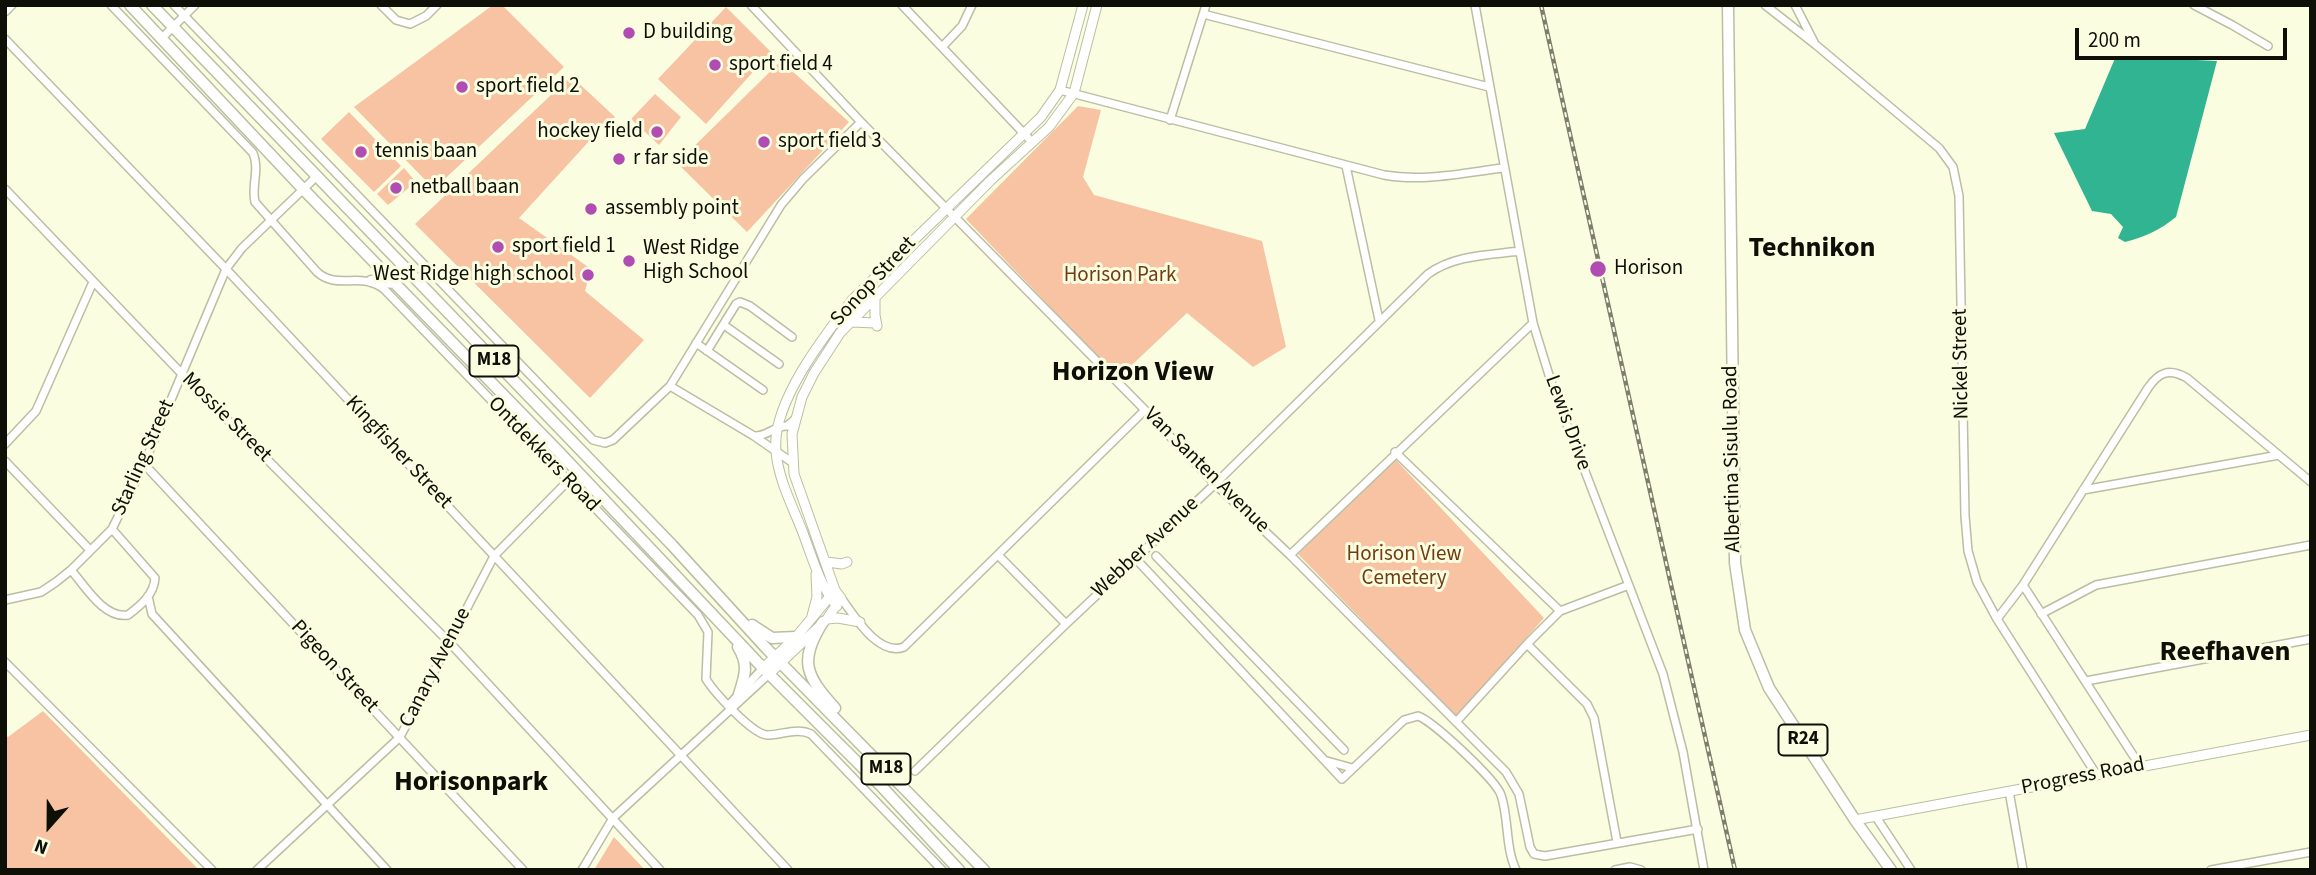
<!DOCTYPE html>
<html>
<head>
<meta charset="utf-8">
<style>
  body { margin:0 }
  #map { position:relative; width:2316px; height:875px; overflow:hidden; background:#fafde0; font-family:"Source Sans 3",sans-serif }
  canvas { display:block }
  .frame { position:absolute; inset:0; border:7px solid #0e0f06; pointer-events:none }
  .north { position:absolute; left:14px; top:791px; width:70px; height:70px; -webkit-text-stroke:5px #fafde0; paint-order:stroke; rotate:201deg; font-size:19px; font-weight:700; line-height:28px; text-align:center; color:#0e0f06 }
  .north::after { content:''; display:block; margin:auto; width:24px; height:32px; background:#0e0f06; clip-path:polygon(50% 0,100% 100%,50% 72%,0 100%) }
  .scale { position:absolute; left:2075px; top:28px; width:212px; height:32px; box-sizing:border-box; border:4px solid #0e0f06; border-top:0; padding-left:9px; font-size:21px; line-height:24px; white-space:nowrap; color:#0e0f06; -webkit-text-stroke:5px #fafde0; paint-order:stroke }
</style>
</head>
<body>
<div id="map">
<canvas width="2316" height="875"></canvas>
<div class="frame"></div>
<div class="north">N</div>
<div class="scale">200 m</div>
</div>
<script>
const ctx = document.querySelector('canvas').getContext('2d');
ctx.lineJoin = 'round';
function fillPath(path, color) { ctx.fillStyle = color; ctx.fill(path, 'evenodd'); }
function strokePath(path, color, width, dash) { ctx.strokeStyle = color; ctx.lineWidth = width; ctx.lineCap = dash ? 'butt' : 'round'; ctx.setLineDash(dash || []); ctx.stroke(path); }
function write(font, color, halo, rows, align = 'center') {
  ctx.font = font + ' "Source Sans 3",sans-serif'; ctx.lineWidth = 6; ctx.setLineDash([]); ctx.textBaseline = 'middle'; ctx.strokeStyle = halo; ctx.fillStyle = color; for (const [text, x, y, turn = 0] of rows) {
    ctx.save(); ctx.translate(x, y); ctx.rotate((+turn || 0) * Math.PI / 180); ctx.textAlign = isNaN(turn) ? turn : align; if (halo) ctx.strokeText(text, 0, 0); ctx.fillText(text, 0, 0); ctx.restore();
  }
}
fillPath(new Path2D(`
  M493,5H502L564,67L434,189L354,107Z
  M726,7L771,52L706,124L658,79Z
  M781,61L849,122L747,232L677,163Z
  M571,76L615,117L591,139L519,218L591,269L585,291L644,340L590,398L415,224Z
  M655,94L681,117L659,145L631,119Z
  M1078,106L1101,110L1083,177L1094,195L1262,241L1286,347L1253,367L1187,313L1118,378L966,219Z
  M349,112L401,166L374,192L321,139Z
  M404,168L416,182L388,205L377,194Z
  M1395,459L1544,618L1456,717L1298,554Z
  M43,711L199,870H5V735L8,737Z
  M614,837L645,870H594Z`), '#f7c3a2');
fillPath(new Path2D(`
  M2116,56L2217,61L2176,217C2160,230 2145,237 2125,242L2118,238L2123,227L2111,214L2092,211L2054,133L2085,129Z`), '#31b492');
const minor = new Path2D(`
  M111,5L253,153C260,169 251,186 255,202L317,272C338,291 361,270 385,290L698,615L708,632L706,679C714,692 752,734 767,735C782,735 797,727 811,734L942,870
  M174,5L593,440L605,443L613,440L670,386L781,205L803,179L861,122
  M381,5L396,20L410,24L426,16L437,5
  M751,5L861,122L1145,410L1215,484L1290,555L1506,772L1519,794L1530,847L1534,854L1545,856L1698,829
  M902,5L1032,142
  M1475,5L1533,323L1553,388L1663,674L1683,752L1704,870
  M1765,5L1816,45L1939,148L1953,167L1959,196L1965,516L1968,551L1977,582L1997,619L2096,774
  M1795,5L1814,42
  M2194,5L2232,25L2268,46
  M5,12L12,5
  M1203,14L1489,87
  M162,38L195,5
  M5,39L226,269L788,870
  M943,46L962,26L972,5
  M1060,90L1384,175C1424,182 1463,173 1503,168
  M1170,120L1206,5
  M1346,166L1379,320
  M5,189L181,373L450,643L660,870
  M724,325L779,364
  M696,343L763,390
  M707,351L736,304L740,302L750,306L792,337
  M670,386L754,436L793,463
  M755,436C768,436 774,426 787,426L794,420
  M5,444L36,411L93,282
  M1395,452L1560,611
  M5,461L90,550
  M144,464L523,870
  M2083,490L2279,455
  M998,555L1066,624
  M1290,555L1533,323
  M1156,556L1344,750
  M1135,558L1342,779L1404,720L1418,716C1433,721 1496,780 1501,795C1509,818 1505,847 1516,870
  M71,570C85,586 104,619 128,615C140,606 154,595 155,578L112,529
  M2023,585L2140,766
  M148,596L152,614L387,870
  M841,598C854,615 878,657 904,647L1145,410
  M5,600L41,592L56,582L71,570L112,529L144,464L226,269L242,248L316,177
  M2041,614L2096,585L2311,545
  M1997,619L2023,585L2148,388C2159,372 2169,368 2187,378L2311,482
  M1527,644L1587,704L1594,718L1617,842
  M5,662L212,870
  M2086,681L2311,639
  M728,706L763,668
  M1456,722L1527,644L1560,611L1629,585
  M1327,761L1352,768
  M915,771L1066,624L1215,484L1428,274C1454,255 1489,255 1520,251
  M2009,791L2023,870
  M1876,817L1911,870
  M257,870L400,737L494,556L568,481
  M582,870L613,818L769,674
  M1615,870L1630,867L1641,870
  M2211,870L2311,852`);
const tertiary = new Path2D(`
  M875,299V315L877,326
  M852,322L875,323
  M827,562L842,564L847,562
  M837,606C820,586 812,557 803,533C793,507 778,479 776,451C771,404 824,336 852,300L1041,117L1060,90L1083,5
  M812,616L817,597L816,574
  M827,619L838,618L860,622
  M763,668L796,637L832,594
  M769,674L827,619L841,598L835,590L794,474L792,434L802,397L814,373L840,333L990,181L1049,127L1074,93L1097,5
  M1855,820L2311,735`);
const primary = new Path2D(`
  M130,5L304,190L559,452L763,668L883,788L959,870
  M152,5L672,545L767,649L984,870
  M1728,5L1735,563L1745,630L1769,688L1855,820L1891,870
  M371,281L395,283
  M823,622C798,661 806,676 835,708
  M752,625L772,638L796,637
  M738,647C749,664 745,676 739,694`);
strokePath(minor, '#bbbea3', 10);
strokePath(tertiary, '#bbbea3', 11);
strokePath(primary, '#bbbea3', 13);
strokePath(minor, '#fff', 7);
strokePath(tertiary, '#fff', 9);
strokePath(primary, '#fff', 10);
const rail = new Path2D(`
  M1541,5L1735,870`);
strokePath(rail, '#7d7f6c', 4.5);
strokePath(rail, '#fafde0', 2, [5]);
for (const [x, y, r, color] of [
  [629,33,7,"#b04cb2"],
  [715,65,7,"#b04cb2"],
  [462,87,7,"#b04cb2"],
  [657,132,7,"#b04cb2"],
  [764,142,7,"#b04cb2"],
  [361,152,7,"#b04cb2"],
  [619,159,7,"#b04cb2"],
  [396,188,7,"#b04cb2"],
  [591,209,7,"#b04cb2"],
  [498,247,7,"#b04cb2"],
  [629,261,7,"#b04cb2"],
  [1598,269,9,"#b04cb2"],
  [588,275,7,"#b04cb2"]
]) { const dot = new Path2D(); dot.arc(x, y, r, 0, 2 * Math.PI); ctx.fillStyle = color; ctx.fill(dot); strokePath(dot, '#fafde0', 2.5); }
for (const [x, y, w] of [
  [494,361,49],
  [1803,740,49],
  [886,769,49]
]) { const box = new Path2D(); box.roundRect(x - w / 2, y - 15.5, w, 31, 5); ctx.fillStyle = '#fafde0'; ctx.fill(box); strokePath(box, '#0e0f06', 2); }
write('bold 19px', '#0e0f06', null, [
  ["M18",494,361],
  ["R24",1803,740],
  ["M18",886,769]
]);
write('21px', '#0e0f06', '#fafde0', [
  ["D building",643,33],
  ["sport field 4",729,65],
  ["sport field 2",476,87],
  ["hockey field",643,132,"right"],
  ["sport field 3",778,142],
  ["tennis baan",375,152],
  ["r far side",633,159],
  ["netball baan",410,188],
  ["assembly point",605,209],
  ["sport field 1",512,247],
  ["West Ridge",643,249],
  ["High School",643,273],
  ["Horison",1614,269],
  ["West Ridge high school",574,275,"right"]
], 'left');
write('21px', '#713c11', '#fafde0', [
  ["Horison Park",1120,276],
  ["Horison View",1404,555],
  ["Cemetery",1404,579]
]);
write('21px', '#0e0f06', '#fafde0', [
  ["Sonop Street",874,282,-47],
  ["Nickel Street",1962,364,-91],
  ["Mossie Street",226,418,45],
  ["Lewis Drive",1567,423,70],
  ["Kingfisher Street",398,453,47],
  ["Ontdekkers Road",543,455,46],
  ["Starling Street",144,458,-66],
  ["Albertina Sisulu Road",1733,459,-91],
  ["Van Santen Avenue",1206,471,45],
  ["Webber Avenue",1146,548,-43],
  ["Pigeon Street",334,667,47],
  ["Canary Avenue",436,668,-63],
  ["Progress Road",2083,777,-11]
]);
write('bold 28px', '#0e0f06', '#fafde0', [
  ["Technikon",1812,250],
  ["Horizon View",1133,374],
  ["Reefhaven",2225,654],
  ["Horisonpark",471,784]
]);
</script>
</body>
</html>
